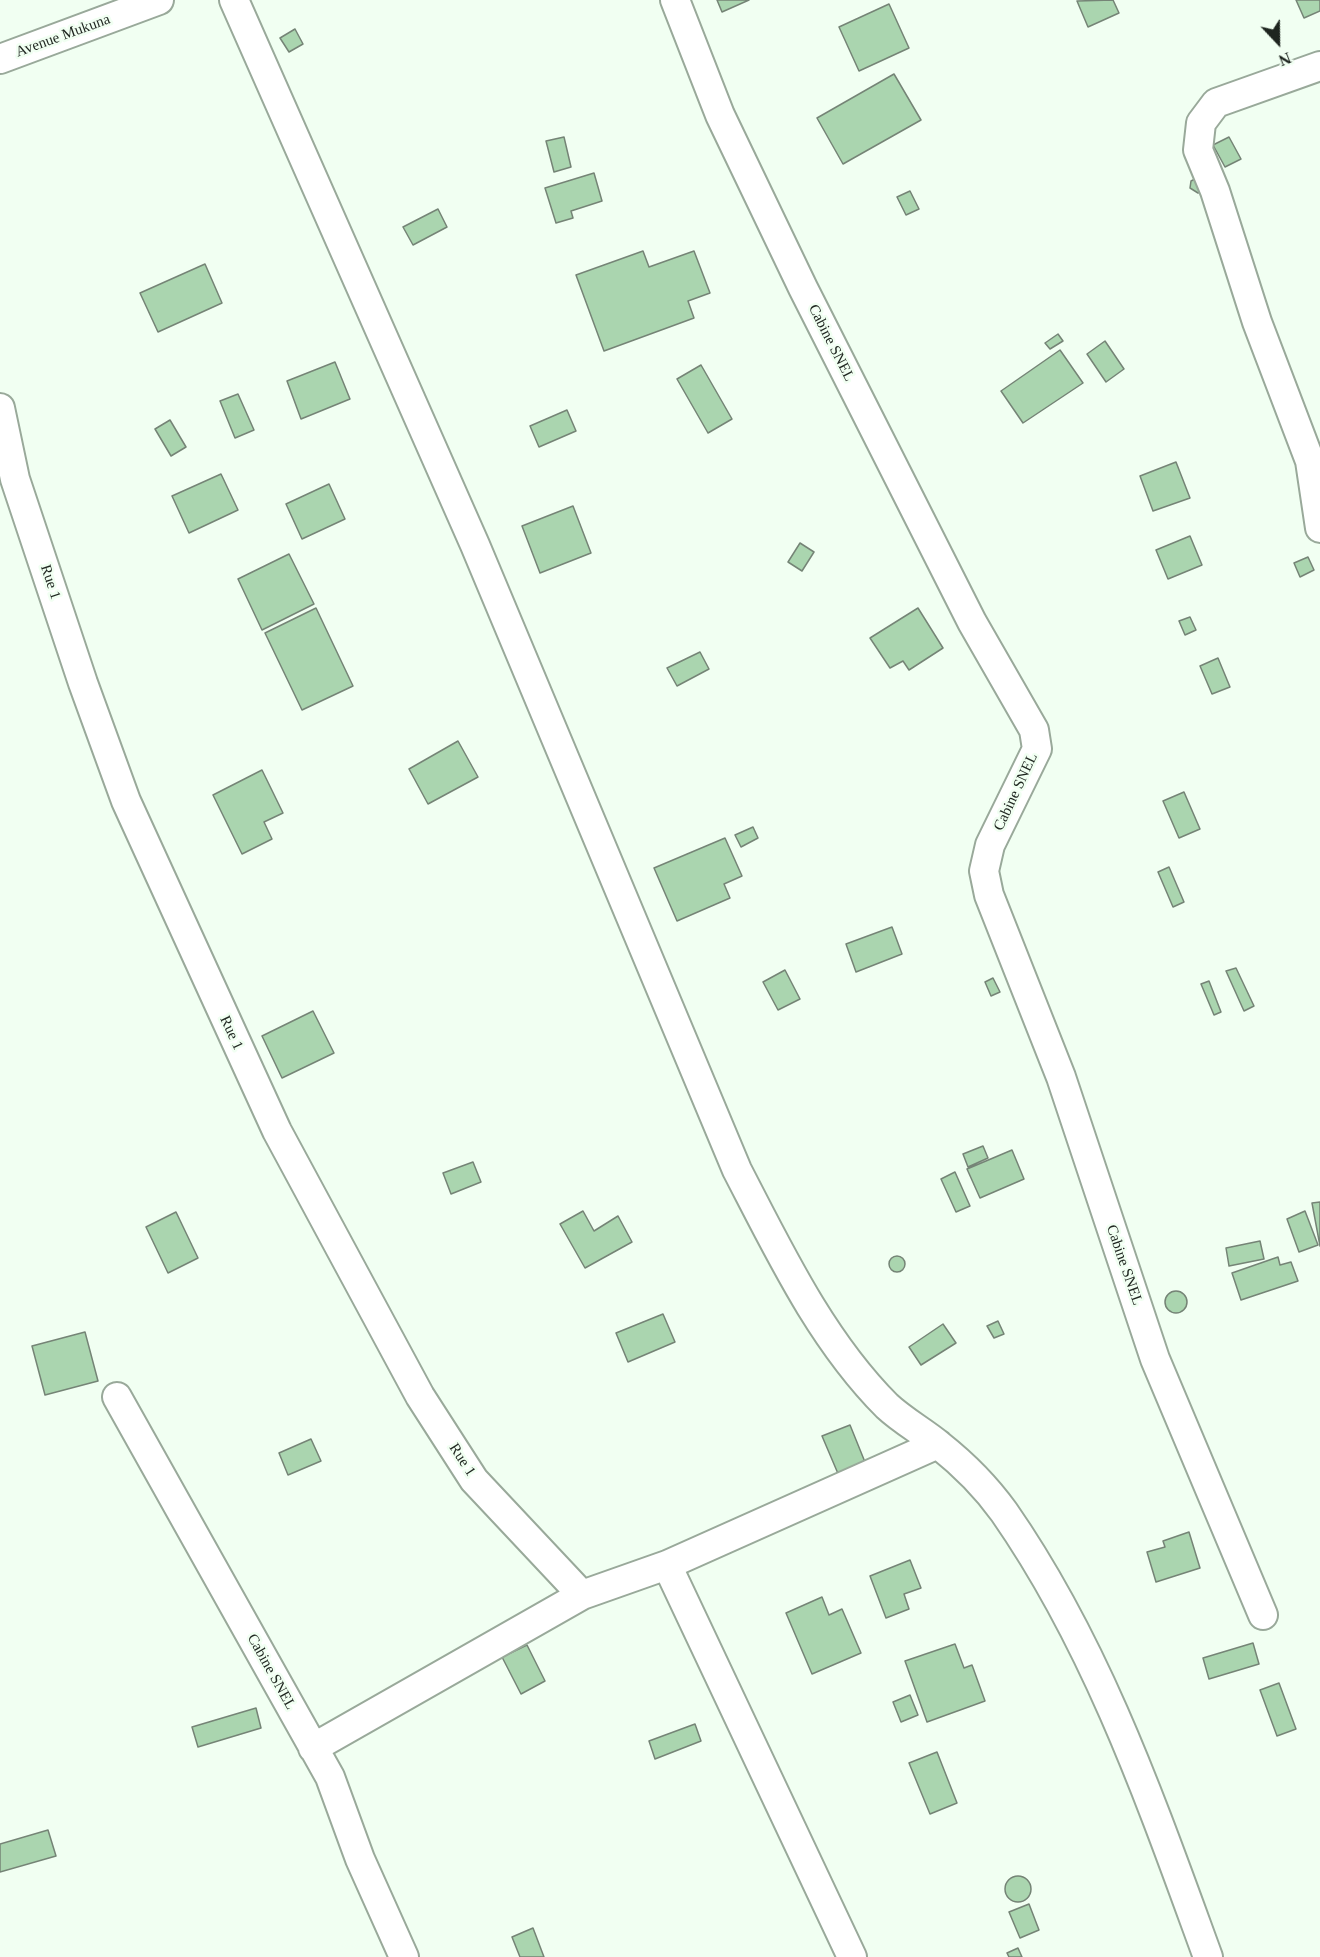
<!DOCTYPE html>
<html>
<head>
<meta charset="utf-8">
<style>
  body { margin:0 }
  #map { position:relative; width:1320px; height:1957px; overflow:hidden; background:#f1fff2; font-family:"Times New Roman",serif }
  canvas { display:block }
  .north { position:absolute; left:1248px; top:12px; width:60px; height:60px; -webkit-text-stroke:4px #f1fff2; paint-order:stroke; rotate:158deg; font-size:16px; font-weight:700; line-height:24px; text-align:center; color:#1e251f }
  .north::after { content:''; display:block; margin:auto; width:21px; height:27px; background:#1e251f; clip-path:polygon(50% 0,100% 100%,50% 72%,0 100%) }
</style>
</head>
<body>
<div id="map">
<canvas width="1320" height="1957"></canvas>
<div class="north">N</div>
</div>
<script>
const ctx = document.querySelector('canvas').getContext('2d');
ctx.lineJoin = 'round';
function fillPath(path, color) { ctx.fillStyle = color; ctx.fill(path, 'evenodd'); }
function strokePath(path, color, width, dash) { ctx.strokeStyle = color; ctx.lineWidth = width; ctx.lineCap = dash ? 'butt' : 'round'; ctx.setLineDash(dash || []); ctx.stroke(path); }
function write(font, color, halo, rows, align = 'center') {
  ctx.font = font + ' "Times New Roman",serif'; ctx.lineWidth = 5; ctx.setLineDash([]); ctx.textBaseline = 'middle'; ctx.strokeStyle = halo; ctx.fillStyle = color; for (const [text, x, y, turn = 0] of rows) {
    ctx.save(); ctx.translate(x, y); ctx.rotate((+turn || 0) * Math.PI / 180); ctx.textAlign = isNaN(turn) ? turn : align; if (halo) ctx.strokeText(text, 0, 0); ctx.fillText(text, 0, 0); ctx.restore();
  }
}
const building = new Path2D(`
  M717,0H749L722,12Z
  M1113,0L1119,13L1088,27L1077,1Z
  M1296,0H1320V11L1304,18Z
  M889,4L909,48L859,71L839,27Z
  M295,29L303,44L289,52L280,38Z
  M894,74L921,120L843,164L817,118Z
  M564,137L571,167L554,172L546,141Z
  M1229,137L1241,159L1225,167L1213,145Z
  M594,173L602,201L571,211L573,218L556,223L545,188Z
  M1195,179L1200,192L1198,193L1190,188L1191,181Z
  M910,191L919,209L906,215L897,197Z
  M438,209L447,227L413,245L403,227Z
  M643,251L649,267L694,251L710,293L688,301L694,318L604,351L576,275Z
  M205,264L222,303L158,332L140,293Z
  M1058,334L1063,341L1050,349L1045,343Z
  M1105,341L1124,369L1106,382L1087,354Z
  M1060,350L1083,383L1023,423L1001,391Z
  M335,362L350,399L301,419L287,381Z
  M701,365L732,419L708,433L677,379Z
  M238,394L254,430L235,438L220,401Z
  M567,410L576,431L539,447L530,426Z
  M170,420L186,447L171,456L155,429Z
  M1176,462L1190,498L1153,511L1140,476Z
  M221,474L238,510L189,533L172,496Z
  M329,484L345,519L302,539L286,504Z
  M573,506L591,553L540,573L522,526Z
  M1190,536L1202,565L1168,579L1156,550Z
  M800,543L814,552L802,571L788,562Z
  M289,554L314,604L262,630L238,579Z
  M1308,557L1314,570L1300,577L1294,563Z
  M316,608L353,686L302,710L265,633Z
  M918,608L943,648L909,670L903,661L890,668L870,638Z
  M1190,617L1196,630L1185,635L1179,621Z
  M700,652L709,669L677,686L667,668Z
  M1218,658L1230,687L1212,694L1200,666Z
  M458,741L478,777L428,804L409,769Z
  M262,770L283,813L264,822L272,839L242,854L213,795Z
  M1184,792L1200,829L1179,838L1163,801Z
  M753,827L758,838L741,847L735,835Z
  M725,838L742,876L724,884L730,898L677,921L654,868Z
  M1169,867L1184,902L1173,907L1158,872Z
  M892,927L902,954L856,972L846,944Z
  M1236,968L1254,1006L1244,1011L1226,971Z
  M785,970L800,999L778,1010L763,982Z
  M993,978L1000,992L991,996L985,982Z
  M1209,981L1221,1012L1214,1015L1201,984Z
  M313,1011L334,1053L282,1078L262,1036Z
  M983,1146L988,1158L968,1167L963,1154Z
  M1012,1150L1024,1179L980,1198L967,1169Z
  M473,1162L481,1182L451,1194L443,1173Z
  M955,1172L970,1206L956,1212L941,1179Z
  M1320,1202V1246L1312,1203Z
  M583,1211L594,1231L618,1216L632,1242L585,1268L560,1224Z
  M1305,1211L1318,1245L1299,1252L1287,1219Z
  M176,1212L198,1258L168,1273L146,1227Z
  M1260,1241L1264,1259L1229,1266L1226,1248Z
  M889 1264a8 8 0 1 1 16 0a8 8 0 1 1-16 0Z
  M1278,1257L1280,1265L1291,1262L1298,1281L1241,1300L1232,1273Z
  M1165 1302a11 11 0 1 1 22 0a11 11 0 1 1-22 0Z
  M663,1314L675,1342L628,1362L616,1333Z
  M998,1321L1004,1334L994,1338L987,1326Z
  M943,1324L956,1343L921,1365L909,1347Z
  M85,1332L98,1381L45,1395L32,1346Z
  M850,1425L869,1472L842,1483L822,1436Z
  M311,1439L321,1461L288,1475L279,1453Z
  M1189,1532L1200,1568L1156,1582L1147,1552L1165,1547L1163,1541Z
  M910,1560L921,1588L904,1594L909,1609L886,1618L870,1576Z
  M822,1597L829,1615L842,1609L861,1653L812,1674L786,1613Z
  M1253,1643L1259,1664L1209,1679L1203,1658Z
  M955,1644L964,1668L972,1665L985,1701L927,1722L905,1661Z
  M527,1645L545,1681L521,1694L502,1657Z
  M1279,1683L1296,1729L1277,1736L1260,1690Z
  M910,1695L918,1715L901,1722L893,1702Z
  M256,1708L261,1728L198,1747L192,1727Z
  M695,1724L701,1741L655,1759L649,1741Z
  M937,1752L957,1803L930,1814L909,1763Z
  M48,1830L56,1856L0,1872V1844Z
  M1005 1889a13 13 0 1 1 26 0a13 13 0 1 1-26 0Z
  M1029,1904L1039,1930L1020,1938L1009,1912Z
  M533,1928L544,1957H520L512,1937Z
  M1018,1948L1022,1957H1009L1007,1953Z`);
fillPath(building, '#aad5af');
strokePath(building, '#758476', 1.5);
const street = new Path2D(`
  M234,0L475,545L737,1170C779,1251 821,1340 887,1406C903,1421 922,1431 939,1445C963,1464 986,1487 1004,1512C1098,1647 1152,1804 1208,1957
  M675,0L720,115L803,288L972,622L1034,730L1037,749L990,845L984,871L989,895L1061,1077L1155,1359L1263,1615
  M0,59L159,0
  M1320,66L1216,103L1201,123L1198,150L1215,191L1257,322L1310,461L1320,528
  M0,408L15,479L83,683L126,801L277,1131L420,1396L474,1480L582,1595
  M117,1397L330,1777L360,1859L404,1957
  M667,1565L852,1957
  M313,1748L582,1595L667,1565L938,1444`);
strokePath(street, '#99a99a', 32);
strokePath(street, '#fff', 28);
write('15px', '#1e251f', '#f1fff2', [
  ["Avenue Mukuna",63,36,-20],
  ["Cabine SNEL",831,343,63],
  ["Rue 1",50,582,72],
  ["Cabine SNEL",1016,792,-65],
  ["Rue 1",231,1033,65],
  ["Cabine SNEL",1124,1265,71],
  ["Rue 1",462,1460,57],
  ["Cabine SNEL",271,1672,61]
]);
</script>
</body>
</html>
